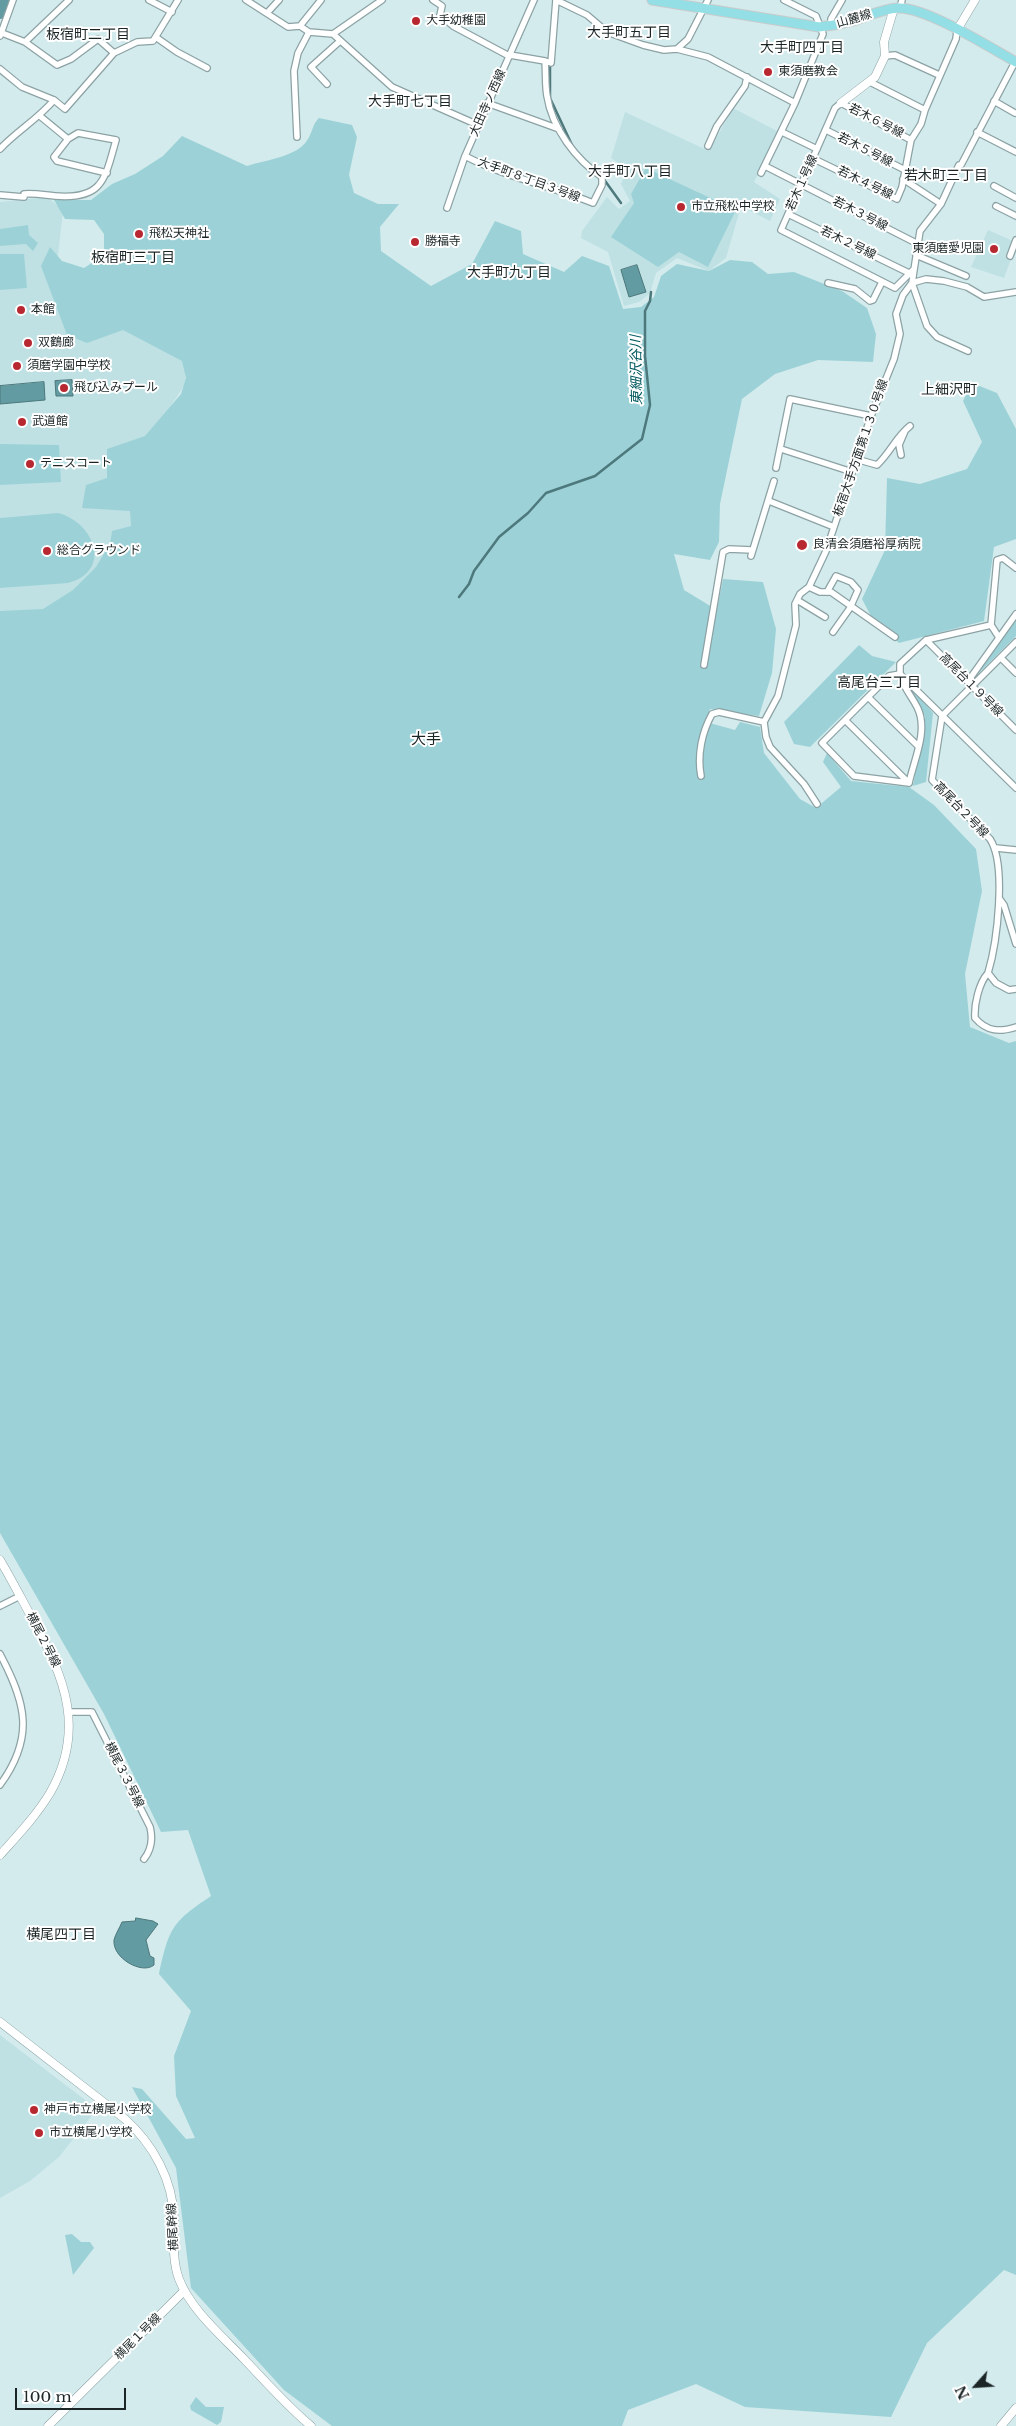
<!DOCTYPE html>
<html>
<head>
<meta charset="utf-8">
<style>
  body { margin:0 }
  #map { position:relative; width:1016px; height:2426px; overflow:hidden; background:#d3ebed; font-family:"Libre Baskerville",serif }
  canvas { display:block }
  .north { position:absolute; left:951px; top:2361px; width:50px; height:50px; -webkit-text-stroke:4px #fff; paint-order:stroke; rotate:244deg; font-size:14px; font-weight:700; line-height:20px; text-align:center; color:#1c2526 }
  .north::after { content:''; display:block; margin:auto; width:18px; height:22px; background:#1c2526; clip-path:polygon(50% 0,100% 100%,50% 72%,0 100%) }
  .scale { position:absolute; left:15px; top:2388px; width:111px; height:22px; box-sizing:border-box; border:2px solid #1c2526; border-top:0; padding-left:6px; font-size:15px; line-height:18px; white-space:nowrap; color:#1c2526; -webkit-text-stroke:4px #fff; paint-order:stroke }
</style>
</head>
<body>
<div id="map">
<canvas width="1016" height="2426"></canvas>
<div class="north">N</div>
<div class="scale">100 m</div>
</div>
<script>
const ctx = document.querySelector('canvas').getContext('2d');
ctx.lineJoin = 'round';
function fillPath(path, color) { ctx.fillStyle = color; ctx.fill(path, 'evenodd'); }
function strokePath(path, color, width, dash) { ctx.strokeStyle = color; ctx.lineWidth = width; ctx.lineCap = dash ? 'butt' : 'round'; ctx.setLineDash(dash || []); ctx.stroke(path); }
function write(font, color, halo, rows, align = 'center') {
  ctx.font = font + ' "Libre Baskerville","Noto Sans JP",serif'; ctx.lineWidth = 4; ctx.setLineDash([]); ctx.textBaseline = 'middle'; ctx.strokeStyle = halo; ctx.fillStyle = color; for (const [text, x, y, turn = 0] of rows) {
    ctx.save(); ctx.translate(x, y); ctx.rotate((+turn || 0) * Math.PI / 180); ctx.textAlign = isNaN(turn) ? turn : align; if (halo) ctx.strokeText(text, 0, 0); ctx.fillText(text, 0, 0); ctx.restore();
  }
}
fillPath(new Path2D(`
  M733,108L779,132L754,182L780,199L770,221L741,206L726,258L709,271L677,258L656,273L650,293L639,302L624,306L608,252L581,238L582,231L607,197L619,209L630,201L621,184L627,168L611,158L625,112L709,151Z
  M47,197L63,210L54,293L123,324L184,362L186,383L139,453L142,533L56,616L0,613V202Z
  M988,230L1013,241L1006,257L1011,259L1004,278L971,267Z
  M0,2035L97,2109L59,2157L30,2181L0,2198Z`), '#bfe1e4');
fillPath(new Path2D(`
  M319,118L352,125L357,137L349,175L354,193L378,204H399L380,227L381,251L431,286L472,264L495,221L521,231L523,254L564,272L582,256L609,266L623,309L641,307L654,297L661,276L677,264L709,271L730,260L752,262L768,274L794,272L842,291L867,308L876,334L873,362L818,360L775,374L742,399L720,504L719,542L710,560L674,554L684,590L717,610L723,579L763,582L776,629L772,673L759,716L710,709L706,722L735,730L740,722L760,727L764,753L800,799L816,808L841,787L823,762L827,753L851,781L909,787L934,805L976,849L982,891L965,974L970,1027L1009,1043L1016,1041V2275L1004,2270L927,2343L891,2417L745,2407L696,2384L628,2410L622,2426H332L284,2390L191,2288L176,2168L132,2087L142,2089L186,2139L195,2138L176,2096L174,2056L191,2011L159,1974C169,1928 172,1922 211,1896L188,1830L161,1832L104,1714L0,1533V611L43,609L73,590L96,567L110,544L112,531L131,526L130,511L82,508L86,485L107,478V449L145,436L181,394L186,378L182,361L123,330L87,343L67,335L41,266L50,247L62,261L84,268L104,255V234L94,220L65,219L54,200H91L112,184L135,174L163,156L182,136L247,166C265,160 298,157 308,139C313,131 312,125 319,118Z
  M646,168L736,210L708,267L679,252L658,267L611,237L634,203L631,194Z
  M28,225L29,235L38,243L33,251L26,244L0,246V229Z
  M0,254H24L27,288L0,290Z
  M972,383L997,393L1016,429V539L994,547L984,621L899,643L873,620L862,599L885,550L887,478L920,484L967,469L982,442L963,401Z
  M0,444L59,445L61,482L0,485Z
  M58,513C96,523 112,572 68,583L0,588V518Z
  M1016,617V636L974,678L997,638Z
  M859,645L872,656L896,662L810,747L794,744L784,722Z
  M907,683L933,713L926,782L913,786L925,716Z
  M72,2234L81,2242H90L94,2248L73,2275L65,2235Z
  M196,2397L206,2407H224L221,2422L217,2425L191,2410L190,2406Z`), '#9cd2d7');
const water = new Path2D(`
  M637,265L646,292L629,297L621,270Z
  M72,380L73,396H56L55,381Z
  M44,382L45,400L0,404V386Z
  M136,1918L153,1921L158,1924L146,1940L150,1956L154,1958V1965C142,1975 112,1958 114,1940C115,1935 120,1927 122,1922L135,1921Z`);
fillPath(water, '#629ba1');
strokePath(water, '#4d787c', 1);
strokePath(new Path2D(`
  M550,63V98L572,145
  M603,178L621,203
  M459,597L469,584L474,571L499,537L528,513L546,493L595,476L642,439L650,405L645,356V311L650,301L651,292`), '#4d787c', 2.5);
strokePath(new Path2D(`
  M0,12L4,0`), '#629ba1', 14);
const minor = new Path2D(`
  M149,0L172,12
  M246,0L288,27L300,26L309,32L333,34L392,87L478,125
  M433,0L442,6L440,15L453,26L509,56
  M556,0L587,15L607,32L643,45L664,50L677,49L708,57L795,103
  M900,8L902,0
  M267,13L279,0
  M300,26L321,0
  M831,26V19L842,0
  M2,33L25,42L57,65L71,59L98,39L114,53
  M333,34L382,0
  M0,36L13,0
  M157,38L177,52L207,68
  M25,42L69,0
  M677,49L688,39L708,0
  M510,55L545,61
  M885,56L895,55L939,75
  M0,69L22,87L54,100
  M870,82L925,110
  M327,84L311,67L340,41
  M54,100L65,109L114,53L137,42L153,41L178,0
  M994,101L1015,113
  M487,103L559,129
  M40,116L68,139
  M826,130L905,170
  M782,132L817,149
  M977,132L1016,152
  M297,137L294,71L298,53L309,32
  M911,140L841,103L835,108L781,230L895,288L913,270
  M708,146L717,126L745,86L747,77
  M0,149C17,131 38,119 54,100
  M465,156C505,177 551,186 593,203L602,185V177C576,160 552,128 547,96C545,85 546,73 545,61L551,63L556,0
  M812,158L897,199L902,187L911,140L921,124L925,110L956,39L957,30
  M765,166L918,244
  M761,173L795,103L823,34L816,16L784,0
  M903,179L941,204
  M994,186L1016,198
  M0,195L24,197V194C35,193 44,195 55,196C103,200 105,179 116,140L78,133L68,139L54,157L57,161L107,173
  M996,206L1016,216
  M447,208L465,156L534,0
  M788,214L909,273
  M916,255L966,276
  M1010,256L1016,240
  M828,283L855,289L870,301L873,300L882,282
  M912,283L926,279L944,281L967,287L984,297L1016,292
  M968,351L937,337L927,326L912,283L920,231L941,204L959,165H961L1015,62
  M781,449L852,472
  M901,455L899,445L905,431
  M856,459L877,465C890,453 896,437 910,426
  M776,468L790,399L871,416
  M769,501L834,527
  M751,556L774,481
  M809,587L820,592H831L895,637
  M827,592L836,576L851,582L858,590L850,608L833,632
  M797,600L825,617
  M991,625L926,640L900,664V674L1016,788
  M998,636L991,625L997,560L1003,558L1016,568
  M926,640L1016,730
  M1016,642L942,716L932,780L990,839C1007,865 997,943 988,973L996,983L1009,990L1016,989
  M1001,658L1016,673
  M704,665L723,552L729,549L752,550
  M900,674C903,688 912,696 918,709C928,731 914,760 909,783L854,776L822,743L889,676Z
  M972,686L971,677L1016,614
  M868,697L918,746
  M845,720L909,783
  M764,722L778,696L796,625L795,604L800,594L809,587L826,551L871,416L894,359L900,334L896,314L903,295L912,283
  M764,722L766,737L770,747L804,784L817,804
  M701,776C697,755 702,732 712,714L719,712L764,722
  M996,848L1016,850
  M999,898L1004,905L1016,944
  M988,973C979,983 974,1004 975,1018C987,1032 1000,1032 1016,1027
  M0,1606L20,1596
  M0,1654C26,1703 35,1737 0,1785
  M69,1712H92L150,1827C153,1839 152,1849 144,1859`);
const tertiary = new Path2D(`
  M957,30L975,0
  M841,103L875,77L885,56L884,42L894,8
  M0,1560C12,1580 22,1600 33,1620C65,1678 86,1730 50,1793C36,1816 18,1835 0,1855
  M0,2022L125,2119C153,2144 173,2180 174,2219C174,2239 172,2260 179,2279C191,2310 221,2335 244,2359C266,2382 287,2406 311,2426
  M48,2426L184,2291
  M1001,2426L1016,2408`);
const primary = new Path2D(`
  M652,0L819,27C831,26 842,24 853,21C868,16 882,9 898,8C926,7 989,47 1016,62`);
strokePath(minor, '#8ca2a4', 8);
strokePath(tertiary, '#8ca2a4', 9);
strokePath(primary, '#c9cbcb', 11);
strokePath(minor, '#fff', 5.5);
strokePath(tertiary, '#fff', 8);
strokePath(primary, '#93dfe5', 9);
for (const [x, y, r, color] of [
  [416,21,5,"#b82831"],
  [768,72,5,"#b82831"],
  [681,207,5,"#b82831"],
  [139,234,5,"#b82831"],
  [415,242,5,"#b82831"],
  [994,249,5,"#b82831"],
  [21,310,5,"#b82831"],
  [28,343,5,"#b82831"],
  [17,366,5,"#b82831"],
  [64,388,5,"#b82831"],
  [22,422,5,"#b82831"],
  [30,464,5,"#b82831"],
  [802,545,6,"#b82831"],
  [47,551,5,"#b82831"],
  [34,2110,5,"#b82831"],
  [39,2133,5,"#b82831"]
]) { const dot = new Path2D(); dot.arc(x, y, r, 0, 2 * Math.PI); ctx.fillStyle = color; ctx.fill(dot); strokePath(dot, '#fff', 2); }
write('12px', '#1c2526', '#fff', [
  ["山麓線",854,19,-16],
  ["大田寺ノ西線",488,103,-66],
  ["若木６号線",876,121,27],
  ["若木５号線",865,150,27],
  ["大手町８丁目３号線",529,180,20],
  ["若木１号線",802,183,-66],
  ["若木４号線",865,183,26],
  ["若木３号線",860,214,27],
  ["若木２号線",848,243,26],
  ["板宿大手方面第１３０号線",861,448,-71],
  ["高尾台１９号線",971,685,45],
  ["高尾台２号線",961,810,46],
  ["横尾２号線",43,1640,63],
  ["横尾３３号線",124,1775,63],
  ["横尾幹線",173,2227,-93],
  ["横尾１号線",138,2337,-45]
]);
write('12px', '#1c2526', '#fff', [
  ["大手幼稚園",426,21],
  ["東須磨教会",778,72],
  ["市立飛松中学校",691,207],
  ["飛松天神社",149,234],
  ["勝福寺",425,242],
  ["東須磨愛児園",984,249,"right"],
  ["本館",31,310],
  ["双鶴廊",38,343],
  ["須磨学園中学校",27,366],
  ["飛び込みプール",74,388],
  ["武道館",32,422],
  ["テニスコート",40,464],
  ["良清会須磨裕厚病院",813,545],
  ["総合グラウンド",57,551],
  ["神戸市立横尾小学校",44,2110],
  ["市立横尾小学校",49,2133]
], 'left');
write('14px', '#1c2526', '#fff', [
  ["大手町五丁目",629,33],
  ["板宿町二丁目",88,35],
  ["大手町四丁目",802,48],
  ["大手町七丁目",410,102],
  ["大手町八丁目",630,172],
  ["若木町三丁目",946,176],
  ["板宿町三丁目",133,258],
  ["大手町九丁目",509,273],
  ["上細沢町",949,390],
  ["高尾台三丁目",879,683],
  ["横尾四丁目",61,1935]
]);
write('italic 14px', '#00585f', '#fff', [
  ["東細沢谷川",637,370,-91]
]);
write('15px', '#1c2526', '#fff', [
  ["大手",426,740]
]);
</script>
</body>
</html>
